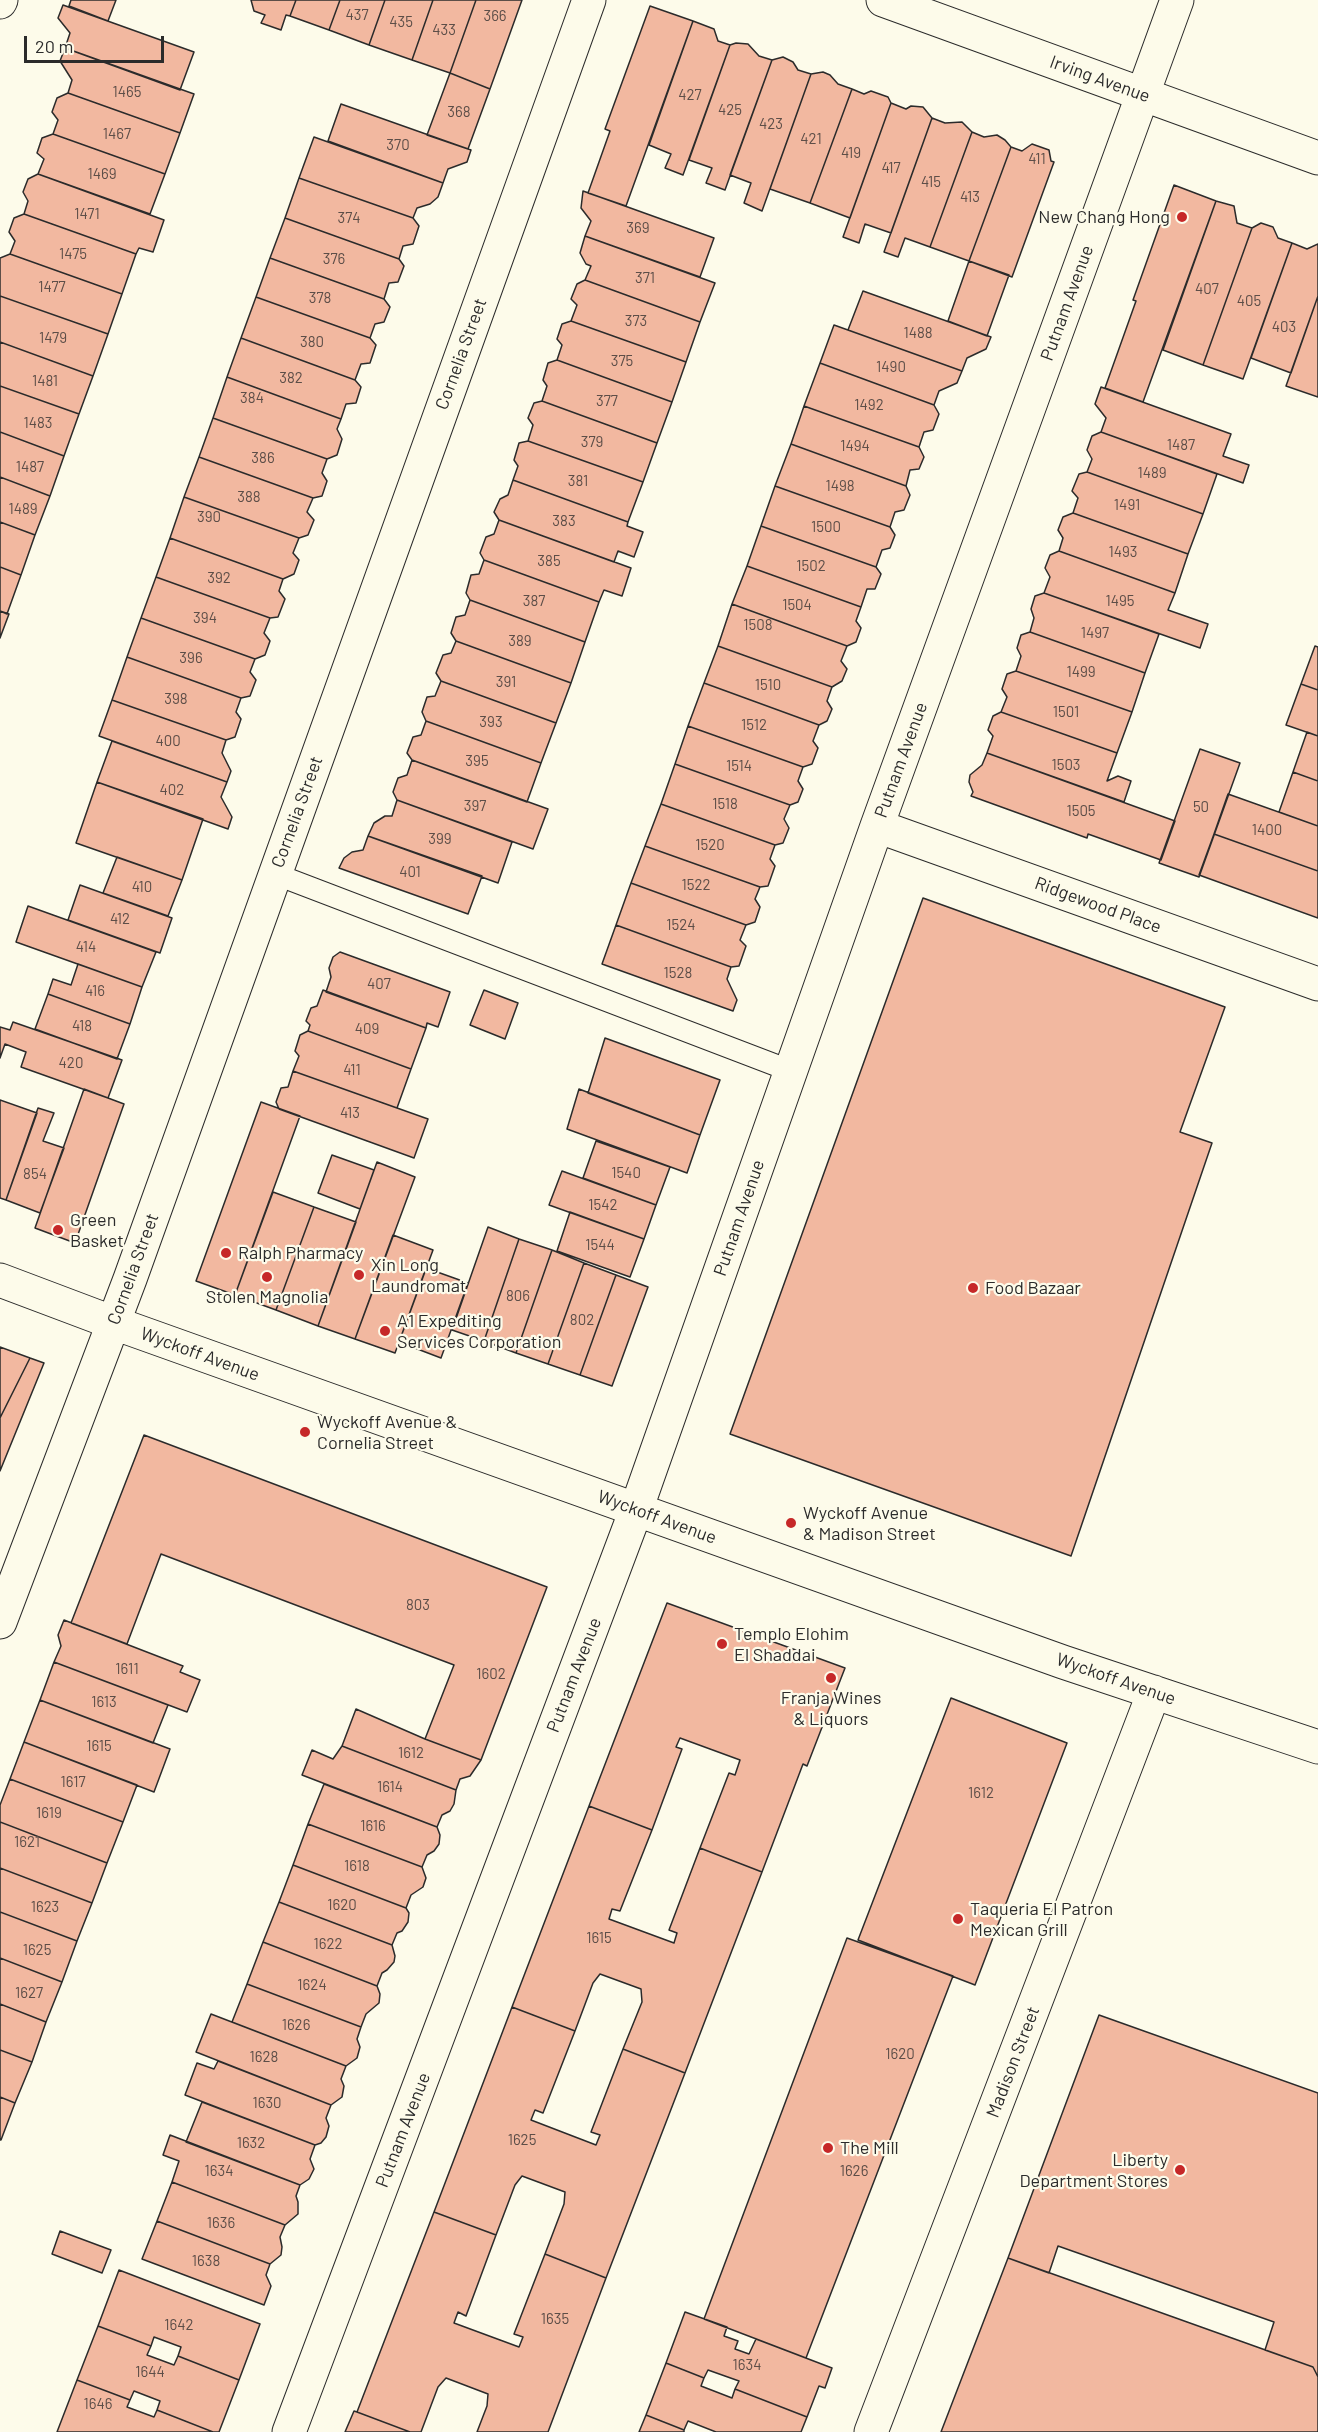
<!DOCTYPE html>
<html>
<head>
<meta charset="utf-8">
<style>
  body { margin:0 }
  #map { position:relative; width:1318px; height:2432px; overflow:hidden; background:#fdfbea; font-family:Barlow,sans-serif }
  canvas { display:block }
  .scale { position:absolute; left:24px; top:36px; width:140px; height:27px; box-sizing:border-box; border:3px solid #2b2b2b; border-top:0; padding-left:8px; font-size:18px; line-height:21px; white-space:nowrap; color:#2b2b2b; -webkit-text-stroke:4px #fdfbea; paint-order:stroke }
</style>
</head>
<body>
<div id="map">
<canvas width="1318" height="2432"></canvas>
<div class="scale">20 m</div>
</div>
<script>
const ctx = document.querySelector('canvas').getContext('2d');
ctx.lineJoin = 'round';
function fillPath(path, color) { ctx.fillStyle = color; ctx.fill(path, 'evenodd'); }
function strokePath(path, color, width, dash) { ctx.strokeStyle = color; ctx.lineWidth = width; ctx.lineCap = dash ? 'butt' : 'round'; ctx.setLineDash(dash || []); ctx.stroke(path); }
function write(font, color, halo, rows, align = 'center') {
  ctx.font = font + ' Barlow,sans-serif'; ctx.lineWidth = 4.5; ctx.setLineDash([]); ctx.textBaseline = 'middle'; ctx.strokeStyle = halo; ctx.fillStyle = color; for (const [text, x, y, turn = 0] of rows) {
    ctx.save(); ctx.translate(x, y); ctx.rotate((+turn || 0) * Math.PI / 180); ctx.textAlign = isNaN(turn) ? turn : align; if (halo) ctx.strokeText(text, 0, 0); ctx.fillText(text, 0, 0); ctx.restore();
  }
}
const building = new Path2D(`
  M71,0H116L108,21L69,6Z
  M251,0H296L290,16L286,15L281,30L261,23L265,15L254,11Z
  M296,0H340L329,30L290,16Z
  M340,0H385L369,45L329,30Z
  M385,0H433L412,60L369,45Z
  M433,0H476L450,73L412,60Z
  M476,0H522L490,89L450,73Z
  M63,5L194,52L180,90L65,48L70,33L58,18Z
  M650,6L693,21L626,206L588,193L610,131L605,129Z
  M693,21L714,29L718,41L730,45L683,175L665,168L671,154L649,145Z
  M736,43L748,44L759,56L772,60L725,190L706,183L712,168L689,160L730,45Z
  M65,48L194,94L180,133L68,93L72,80L60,61Z
  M783,57L793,62L798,70L811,74L762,211L744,203L751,183L730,175L772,60Z
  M823,72L830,75L838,84L852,89L810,203L770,189L811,74Z
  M450,73L490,89L468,149L427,135Z
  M852,89L864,94L871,91L888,97L891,103L850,218L810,203Z
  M68,93L180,133L165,174L53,134L58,120L52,112L57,98Z
  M891,103L906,109L911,106L923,107L932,118L891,233L865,224L859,243L843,237Z
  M341,104L471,150L467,162L448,169L443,183L328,141Z
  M932,118L945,123L962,122L972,132L930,247L905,238L898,257L884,252Z
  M972,132L984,137L997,135L1005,140L1011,147L969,261L930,247Z
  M53,134L165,174L150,214L38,174L44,159L37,153L42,138Z
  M314,137L443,183L438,197L430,204L417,208L413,218L299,178Z
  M1032,144L1049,150L1051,161L1054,162L1012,277L969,261L1011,147L1022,151Z
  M38,174L164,220L153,252L139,248L136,254L24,214L28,201L23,192L28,179Z
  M299,178L413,218L419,226L413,244L403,246L399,259L285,218Z
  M1174,185L1216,201L1143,402L1105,388L1136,301L1133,300Z
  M583,191L714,238L700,277L585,236L591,221L581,208Z
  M1216,201L1234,206L1237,223L1252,228L1203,365L1163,350Z
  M24,214L136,254L122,294L10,254L15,241L9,232L14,218Z
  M285,218L399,259L404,266L398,282L389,283L384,299L270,258Z
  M1261,223L1273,227L1278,238L1292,243L1243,379L1203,365L1252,228Z
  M585,236L715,283L700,322L585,280L591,266L586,264L580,253Z
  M1292,243L1307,249L1318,244V296L1291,373L1251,358Z
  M10,254L122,294L108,334L0,296V258Z
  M270,258L384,299L390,307L384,322L375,324L370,338L256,297Z
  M969,261L1009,275L987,336L948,321Z
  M585,280L700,322L686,362L571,321L577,305L571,299L577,284Z
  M863,291L991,337L986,349L967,358L962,371L848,330Z
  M0,296L108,334L93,376L0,342Z
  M1318,296V397L1286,386Z
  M256,297L370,338L376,345L370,363L361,364L355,380L241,338Z
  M571,321L686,362L672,402L557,360L562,345L557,339L562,324Z
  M834,325L962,371L957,383L939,391L934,405L820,363Z
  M241,338L355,380L361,387L356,403L346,404L341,419L227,377Z
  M0,342L93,376L79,414L0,386Z
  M557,360L672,402L657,443L542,401L547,386L543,380L548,363Z
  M820,363L934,405L939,414L933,430L924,432L919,447L804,406Z
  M227,377L341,419L337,429L342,439L337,455L327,459L213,418Z
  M0,386L79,414L64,456L0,432Z
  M1101,387L1231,434L1223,456L1249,465L1243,483L1101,432L1106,418L1095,404Z
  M542,401L657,443L643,482L528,441L533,425L528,418L534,403Z
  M804,406L919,447L924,457L919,469L910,470L906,486L791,444Z
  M213,418L327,459L322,473L327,481L322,496L313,498L199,457Z
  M0,432L64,456L50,496L0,477Z
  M1101,432L1217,474L1203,514L1087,472L1092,459L1087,450L1092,436Z
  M528,441L643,482L628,522L513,480L518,466L514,460L519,443Z
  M791,444L906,486L910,495L904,510L895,512L890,527L775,486Z
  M199,457L313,498L307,512L314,520L308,535L299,538L184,497Z
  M1087,472L1203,514L1188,554L1073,513L1078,498L1072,491L1079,474Z
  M0,477L50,496L35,535L0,522Z
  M513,480L628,522L627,526L643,532L634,557L618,551L614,562L499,520L494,512L500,499L508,495Z
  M775,486L890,527L895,535L890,548L882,550L876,567L761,526Z
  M184,497L299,538L293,553L299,560L294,574L283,579L170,538Z
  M1073,513L1188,554L1175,593L1059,551L1063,538L1058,530L1063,517Z
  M499,520L631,568L622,596L604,590L599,602L484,560L480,553L486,537L494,534Z
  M0,522L35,535L21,575L0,567Z
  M761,526L876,567L881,574L875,589H867L861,607L747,566Z
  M170,538L283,579L279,591L285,599L278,617L270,618L156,577Z
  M1059,551L1175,593L1168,610L1208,624L1200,648L1044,593L1050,577L1045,568L1050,555Z
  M484,560L599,602L585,642L470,600L466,593L471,575L479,574Z
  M747,566L861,607L856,621L861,628L856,642L847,646L732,604Z
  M0,567L21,575L7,614L0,611Z
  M156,577L270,618L264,633L270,641L265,655L255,659L141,618Z
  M1044,593L1159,634L1145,673L1030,632L1034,618L1031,609L1035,596Z
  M470,600L585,642L571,683L456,641L451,633L456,617L465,615Z
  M732,604L847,646L841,661L847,669L842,681L832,687L718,646Z
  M0,611L9,614L0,638Z
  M141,618L255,659L250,672L256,680L250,696L241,698L127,657Z
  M1030,632L1145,673L1132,712L1016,671L1021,656L1017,648L1021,635Z
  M456,641L571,683L556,723L441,681L436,673L443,655L451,653Z
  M718,646L832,687L827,701L832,709L827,721L819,725L704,683Z
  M1315,646L1318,647V690L1301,684Z
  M127,657L241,698L236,712L241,719L235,737L226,740L112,700Z
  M1016,671L1132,712L1117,753L1001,712L1007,697L1002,689L1007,674Z
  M441,681L556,723L541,763L426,721L422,712L427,697L435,696Z
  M704,683L819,725L813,741L818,748L812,764L803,767L688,726Z
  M1301,684L1318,690V736L1286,725Z
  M112,700L226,740L222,753L231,771L227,782L99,736Z
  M1001,712L1117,753L1107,781L1118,776L1131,781L1124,802L987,753L993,736L988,730L993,716Z
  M426,721L541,763L527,802L412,760L407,753L413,737L421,735Z
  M688,726L803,767L798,781L803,789L798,802L790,805L675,764Z
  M1307,732L1318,736V781L1293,772Z
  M112,741L227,782L221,797L232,817L228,829L97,782Z
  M1200,749L1240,763L1199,877L1159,863Z
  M987,753L1175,821L1161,860L1088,834L1087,838L971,796L973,792L969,782L970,775L982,765Z
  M412,760L548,809L533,849L397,800L393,792L398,778L407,775Z
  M675,764L790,805L784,819L789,828L783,843L775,845L661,804Z
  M1293,772L1318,781V826L1279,812Z
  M97,782L203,819L182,880L76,843Z
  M1228,794L1318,826V871L1214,834Z
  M397,800L512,842L498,883L368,836L374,823L385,816H392Z
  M661,804L775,845L770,859L775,866L768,886L760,887L645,846Z
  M1214,834L1318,871V918L1199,875Z
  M368,836L482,876L468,914L339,868L344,858L352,852L363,850Z
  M645,846L760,887L755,899L760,907L755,922L746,925L631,883Z
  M117,857L182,880L168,916L103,893Z
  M631,883L746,925L740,940L746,946L739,966L731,967L616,925Z
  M80,885L172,918L160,953L68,920Z
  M923,898L1225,1007L1180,1132L1212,1143L1071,1556L730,1434Z
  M28,906L156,952L142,987L16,942Z
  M616,925L731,967L727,979L737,1000L733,1011L602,964Z
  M340,952L450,992L438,1027L427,1023L426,1028L326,992L331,977L329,968L333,957Z
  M78,964L142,987L130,1024L48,994L53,979L71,985Z
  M323,990L426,1028L411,1069L308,1031L310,1025L306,1021L311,1008L317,1006Z
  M484,990L518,1003L505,1039L470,1025Z
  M48,994L130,1024L117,1059L35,1029Z
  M13,1022L122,1060L108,1098L21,1067L26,1052L5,1044L0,1058V1027L10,1030Z
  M308,1031L411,1069L397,1108L293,1071L299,1056L295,1051L300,1035Z
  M605,1038L720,1080L700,1135L588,1093Z
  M293,1071L428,1119L414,1158L279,1109L276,1102L281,1088L288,1087Z
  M84,1089L124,1104L75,1243L35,1228Z
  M579,1089L700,1135L687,1173L567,1129Z
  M0,1100L37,1113L6,1200L0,1198Z
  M261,1102L300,1116L235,1295L196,1281Z
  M38,1108L54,1113L43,1141L64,1148L40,1213L6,1200Z
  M596,1141L670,1167L656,1205L583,1178Z
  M332,1155L374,1170L360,1209L318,1193Z
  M377,1162L415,1177L355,1339L318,1326Z
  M562,1171L656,1205L644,1239L549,1205Z
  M273,1192L314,1207L276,1310L235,1295Z
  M314,1207L356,1222L318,1326L276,1310Z
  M570,1212L644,1239L630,1277L557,1251Z
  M488,1227L519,1239L484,1341L452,1330Z
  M393,1235L433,1250L395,1353L355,1339Z
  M519,1239L552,1250L516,1353L484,1341Z
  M552,1250L584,1263L548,1364L516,1353Z
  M584,1263L616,1275L580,1375L548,1364Z
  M426,1268L468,1283L441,1358L399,1342Z
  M616,1275L648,1287L612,1386L580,1375Z
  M0,1347L30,1358L0,1418Z
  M30,1358L44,1363L0,1471V1418Z
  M144,1435L547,1587L481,1760L425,1739L454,1665L161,1554L127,1644L71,1623Z
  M667,1603L845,1668L807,1766L803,1764L762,1872L700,1848L729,1773L735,1775L740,1760L680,1738L676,1747L682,1749L652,1830L589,1806Z
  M64,1620L183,1666L180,1672L200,1680L187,1712L54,1662L61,1646L58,1635Z
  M54,1662L168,1705L153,1743L40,1700Z
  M951,1698L1067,1743L975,1985L858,1940Z
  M40,1700L170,1749L154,1792L24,1742Z
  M356,1709L425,1739L481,1760L470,1776L460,1779L456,1790L342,1746Z
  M24,1742L137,1785L123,1822L10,1779Z
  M342,1746L456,1790L454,1804L450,1811L442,1815L437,1827L302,1775L312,1750L333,1759Z
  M10,1779L123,1822L107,1863L0,1822V1805Z
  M324,1784L437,1827L440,1835L439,1844L434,1851L427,1855L422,1867L308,1824Z
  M589,1806L652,1830L620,1911L612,1909L609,1919L674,1943L677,1933L669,1930L700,1848L762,1872L685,2073L623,2049L642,2002L641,1989L600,1974L593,1983L575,2031L512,2007Z
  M0,1822L107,1863L92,1903L0,1868Z
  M308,1824L422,1867L426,1878L423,1887L411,1895L406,1908L293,1865Z
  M293,1865L406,1908L409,1913L408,1922L402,1931L397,1933L392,1945L279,1902Z
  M0,1868L92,1903L77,1941L0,1912Z
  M279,1902L392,1945L395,1956L394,1962L387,1970L382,1973L377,1986L263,1942Z
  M0,1912L77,1941L62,1982L0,1958Z
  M847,1938L953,1976L806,2358L704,2319Z
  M263,1942L377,1986L380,1994L379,2003L366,2014L361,2027L247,1984Z
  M0,1958L62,1982L46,2022L0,2004Z
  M247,1984L361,2027L357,2039L360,2047L357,2058L346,2066L232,2022Z
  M0,2004L46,2022L32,2062L0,2050Z
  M512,2007L575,2031L543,2113L535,2110L531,2120L596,2145L600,2135L591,2132L623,2049L685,2073L606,2278L545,2254L564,2204L565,2192L522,2176L515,2185L496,2235L434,2212Z
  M211,2014L346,2066L341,2079L344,2086L342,2097L331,2105L196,2052Z
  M1099,2015L1318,2093V2377L1313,2367L1265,2350L1274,2322L1058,2246L1049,2273L1008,2258Z
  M0,2050L32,2062L15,2103L0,2097Z
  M218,2061L331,2105L326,2118L329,2126L326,2137L321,2143L315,2145L185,2095L197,2063L214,2069Z
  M0,2097L15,2103L1,2140H0Z
  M202,2102L315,2145L310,2159L314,2169L309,2179L300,2185L186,2142Z
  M170,2135L300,2185L296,2196L298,2202V2214L285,2225L172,2182L179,2161L163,2155Z
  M172,2182L285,2225L280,2237L282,2247L281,2255L270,2264L157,2221Z
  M434,2212L496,2235L466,2316L458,2312L454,2323L519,2347L523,2337L514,2334L545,2254L606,2278L548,2432H477L487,2406L488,2394L446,2378L438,2387L421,2432H410L357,2412Z
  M157,2221L270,2264L266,2275L271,2286L264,2305L142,2259Z
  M60,2231L111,2250L102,2273L52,2254Z
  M1008,2258L1313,2367L1318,2377V2432H941Z
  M119,2270L260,2324L239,2380L178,2356L181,2347L154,2337L151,2346L98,2326Z
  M685,2312L727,2327L724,2336L738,2341L735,2349L749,2354L756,2339L832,2368L825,2388L819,2386L807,2417L735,2389L739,2381L708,2370L704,2378L666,2363Z
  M98,2326L151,2346L147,2355L174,2365L178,2356L239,2380L219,2432H213L157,2410L160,2401L134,2391L130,2400L77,2380Z
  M666,2363L704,2378L701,2386L732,2398L735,2389L807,2417L801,2432H716L688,2421L684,2430L646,2415Z
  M77,2380L130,2400L127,2407L154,2417L157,2410L213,2432H57Z
  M354,2411L357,2412L410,2432H345Z
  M646,2415L684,2430V2432H639Z`);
fillPath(building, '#f2b8a0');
strokePath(building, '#2b2b2b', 1.5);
const service = new Path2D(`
  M275,874L791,1071`);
const minor = new Path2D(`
  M883,0L1318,158
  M0,2L1,0
  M877,826L1318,984
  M0,1280L114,1323L1063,1662L1318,1747
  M0,1622L130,1279L589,0
  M289,2432L636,1510L877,826L1177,0
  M871,2432L1154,1692`);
strokePath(service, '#2b2b2b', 23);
strokePath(minor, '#2b2b2b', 35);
strokePath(service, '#fdfbea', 21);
strokePath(minor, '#fdfbea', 33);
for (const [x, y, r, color] of [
  [1182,217,6,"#c62828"],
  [58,1230,6,"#c62828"],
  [226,1253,6,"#c62828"],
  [359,1275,6,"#c62828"],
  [267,1277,6,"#c62828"],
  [973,1288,6,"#c62828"],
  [385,1331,6,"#c62828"],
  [305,1432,6,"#c62828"],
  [791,1523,6,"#c62828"],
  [722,1644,6,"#c62828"],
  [831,1678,6,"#c62828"],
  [958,1919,6,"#c62828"],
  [828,2148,6,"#c62828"],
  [1180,2170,6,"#c62828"]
]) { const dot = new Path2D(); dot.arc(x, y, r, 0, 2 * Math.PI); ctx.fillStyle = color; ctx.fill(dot); strokePath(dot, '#fdfbea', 2); }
write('15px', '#5d4e48', null, [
  ["437",357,15],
  ["366",495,16],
  ["435",401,22],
  ["433",444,30],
  ["1465",127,92],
  ["427",690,95],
  ["425",730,110],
  ["368",459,112],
  ["423",771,124],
  ["1467",117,134],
  ["421",811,139],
  ["370",398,145],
  ["419",851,153],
  ["411",1037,159],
  ["417",891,168],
  ["1469",102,174],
  ["415",931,182],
  ["413",970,197],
  ["1471",87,214],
  ["374",349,218],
  ["369",638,228],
  ["1475",73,254],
  ["376",334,259],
  ["371",645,278],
  ["1477",52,287],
  ["407",1207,289],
  ["378",320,298],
  ["405",1249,301],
  ["373",636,321],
  ["403",1284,327],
  ["1488",918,333],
  ["1479",53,338],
  ["380",312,342],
  ["375",622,361],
  ["1490",891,367],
  ["382",291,378],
  ["1481",45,381],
  ["384",252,398],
  ["377",607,401],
  ["1492",869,405],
  ["1483",38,423],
  ["379",592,442],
  ["1487",1181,445],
  ["1494",855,446],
  ["386",263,458],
  ["1487",30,467],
  ["1489",1152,473],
  ["381",578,481],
  ["1498",840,486],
  ["388",249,497],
  ["1491",1127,505],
  ["1489",23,509],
  ["390",209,517],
  ["383",564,521],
  ["1500",826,527],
  ["1493",1123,552],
  ["385",549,561],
  ["1502",811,566],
  ["392",219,578],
  ["387",534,601],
  ["1495",1120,601],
  ["1504",797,605],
  ["394",205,618],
  ["1508",758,625],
  ["1497",1095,633],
  ["389",520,641],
  ["396",191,658],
  ["1499",1081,672],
  ["391",506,682],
  ["1510",768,685],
  ["398",176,699],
  ["1501",1066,712],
  ["393",491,722],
  ["1512",754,725],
  ["400",168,741],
  ["395",477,761],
  ["1503",1066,765],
  ["1514",739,766],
  ["402",172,790],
  ["1518",725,804],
  ["397",475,806],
  ["50",1201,807],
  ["1505",1081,811],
  ["1400",1267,830],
  ["399",440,839],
  ["1520",710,845],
  ["401",410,872],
  ["1522",696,885],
  ["410",142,887],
  ["412",120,919],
  ["1524",681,925],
  ["414",86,947],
  ["1528",678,973],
  ["407",379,984],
  ["416",95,991],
  ["418",82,1026],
  ["409",367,1029],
  ["420",71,1063],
  ["411",352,1070],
  ["413",350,1113],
  ["1540",626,1173],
  ["854",35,1174],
  ["1542",603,1205],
  ["1544",600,1245],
  ["806",518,1296],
  ["802",582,1320],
  ["803",418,1605],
  ["1611",127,1669],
  ["1602",491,1674],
  ["1613",104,1702],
  ["1615",99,1746],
  ["1612",411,1753],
  ["1617",73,1782],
  ["1614",390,1787],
  ["1612",981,1793],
  ["1619",49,1813],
  ["1616",373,1826],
  ["1621",27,1842],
  ["1618",357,1866],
  ["1620",342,1905],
  ["1623",45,1907],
  ["1615",599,1938],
  ["1622",328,1944],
  ["1625",37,1950],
  ["1624",312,1985],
  ["1627",29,1993],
  ["1626",296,2025],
  ["1620",900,2054],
  ["1628",264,2057],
  ["1630",267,2103],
  ["1625",522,2140],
  ["1632",251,2143],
  ["1634",219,2171],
  ["1626",854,2171],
  ["1636",221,2223],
  ["1638",206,2261],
  ["1635",555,2319],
  ["1642",179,2325],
  ["1634",747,2365],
  ["1644",150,2372],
  ["1646",98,2404]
]);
write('18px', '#2b2b2b', '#fdfbea', [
  ["Irving Avenue",1100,79,20],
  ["Putnam Avenue",1067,303,-70],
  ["Cornelia Street",461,354,-70],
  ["Putnam Avenue",901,760,-70],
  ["Cornelia Street",297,812,-70],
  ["Ridgewood Place",1098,905,20],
  ["Putnam Avenue",739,1218,-71],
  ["Cornelia Street",133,1269,-70],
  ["Wyckoff Avenue",200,1354,20],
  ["Wyckoff Avenue",657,1517,20],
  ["Putnam Avenue",574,1675,-69],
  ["Wyckoff Avenue",1116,1679,19],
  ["Madison Street",1013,2062,-69],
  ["Putnam Avenue",403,2130,-69]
]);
write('18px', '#2b2b2b', '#fdfbea', [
  ["New Chang Hong",1170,217,"right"],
  ["Green",70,1220],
  ["Basket",70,1241],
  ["Ralph Pharmacy",238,1253],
  ["Xin Long",371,1265],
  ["Laundromat",371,1286],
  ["Food Bazaar",985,1288],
  ["Stolen Magnolia",267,1297,"center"],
  ["A1 Expediting",397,1321],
  ["Services Corporation",397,1342],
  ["Wyckoff Avenue &",317,1422],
  ["Cornelia Street",317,1443],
  ["Wyckoff Avenue",803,1513],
  ["& Madison Street",803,1534],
  ["Templo Elohim",734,1634],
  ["El Shaddai",734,1655],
  ["Franja Wines",831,1698,"center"],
  ["& Liquors",831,1719,"center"],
  ["Taqueria El Patron",970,1909],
  ["Mexican Grill",970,1930],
  ["The Mill",840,2148],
  ["Liberty",1168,2160,"right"],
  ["Department Stores",1168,2181,"right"]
], 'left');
</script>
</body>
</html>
